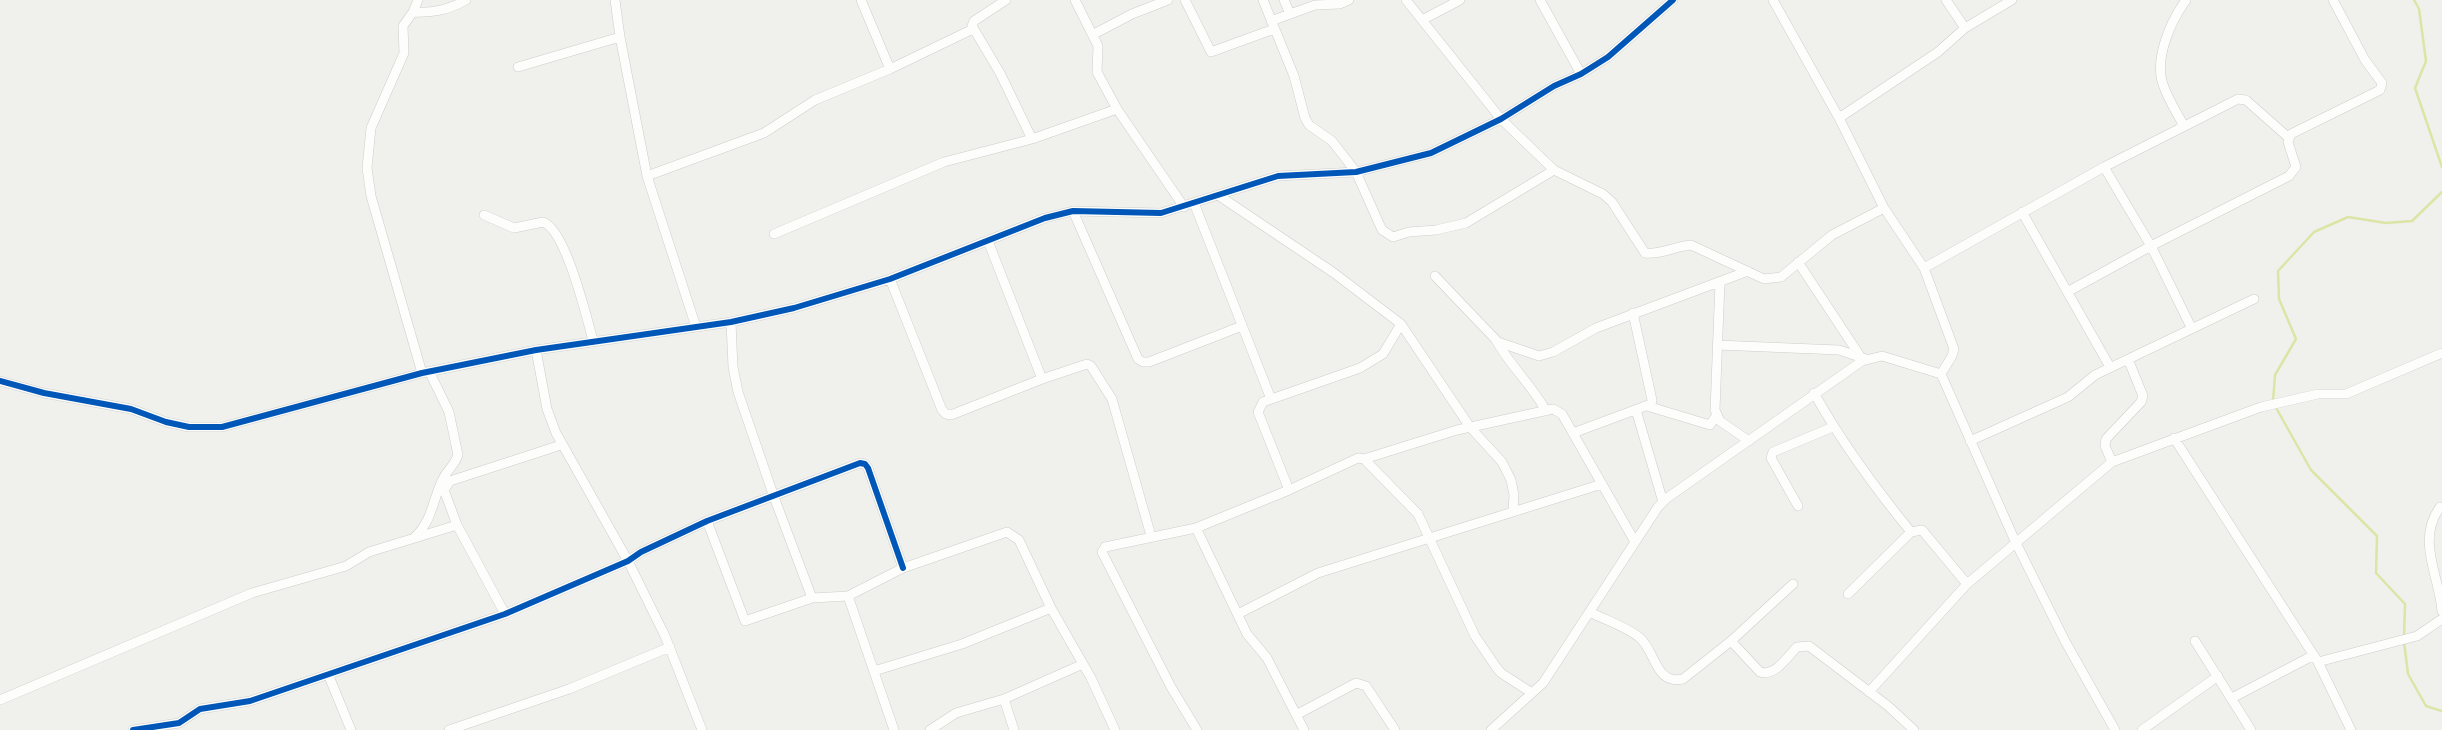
<!DOCTYPE html>
<html>
<head>
<meta charset="utf-8">
<style>
  body { margin:0 }
  canvas { display:block; background:#f0f1ed }
</style>
</head>
<body>
<canvas width="2442" height="730"></canvas>
<script>
const ctx = document.querySelector('canvas').getContext('2d');
ctx.lineJoin = 'round';
function strokePath(path, color, width, dash) { ctx.strokeStyle = color; ctx.lineWidth = width; ctx.lineCap = dash ? 'butt' : 'round'; ctx.setLineDash(dash || []); ctx.stroke(path); }
strokePath(new Path2D(`
  M2414,0L2419,9L2426,61L2415,88L2442,167
  M2273,401L2275,375L2296,339L2279,299L2278,271L2314,232L2348,217L2386,223L2412,221L2442,192
  M2275,406L2311,470L2377,536L2376,573L2405,604L2404,637
  M2404,642L2408,674L2426,706L2442,711`), '#dce4a6', 2.5);
const street = new Path2D(`
  M418,0L413,12L403,26L404,53L371,128L367,168L371,196L422,373
  M615,0L620,37L647,176L696,327
  M861,0L890,69
  M1006,0L974,21L972,26L1000,73L1032,139
  M1075,0L1098,46L1097,72L1117,109L1184,207
  M1185,0L1211,52L1274,29
  M1263,0L1294,76L1305,118L1309,125L1332,141L1356,172L1382,230L1393,237L1409,232L1436,230L1466,223L1554,170
  M1284,0L1290,14
  M1406,0L1501,119L1554,170L1603,194L1612,202L1645,253C1660,255 1676,246 1691,245L1764,279L1781,277L1832,235L1884,208
  M1540,0L1581,74
  M1773,0L1839,118L1884,208L1924,268L1954,349L1952,356L1941,374
  M1946,0L1965,28
  M413,12C434,13 448,10 466,0
  M1424,19L1460,0
  M1271,21L1315,5L1340,4L1349,0
  M1094,34L1132,14L1168,0
  M518,67L620,37
  M1839,118L1938,52L1965,28L2012,0
  M2184,126C2177,113 2169,101 2164,87C2153,61 2170,22 2186,0
  M2104,167L2151,246L2191,327
  M647,176L764,133L815,100L890,69L973,29
  M1218,195L1334,273L1401,324L1470,427L1502,462L1511,480L1514,495L1513,510
  M1194,203L1271,399
  M1073,211L1138,359L1143,362H1149L1242,326
  M2022,212L2110,367
  M484,215L514,228L543,222C566,230 586,316 593,340
  M774,234L944,162L1032,139L1117,109
  M988,241L1042,379
  M1798,262L1860,356
  M1924,268L2104,167L2238,99L2246,100L2289,138
  M1435,276L1498,342L1539,356L1553,352L1596,328L1748,271
  M890,279L942,410L946,414L951,415L1042,379L1087,364L1091,366L1112,399L1151,536
  M1720,282L1715,410L1720,421L1749,441
  M2069,291L2151,246L2289,176L2296,167L2288,142L2291,134L2380,90L2382,83L2365,60L2333,0
  M731,322L733,367L738,392L774,497L812,598
  M1496,340C1510,366 1532,385 1546,411
  M1717,345L1839,350L1866,359
  M536,350L547,409L556,433L628,561L665,636L702,730
  M1941,374L2015,541L2065,641L2115,730
  M0,381L44,393L131,409L166,422L189,427H222L422,373L536,350L731,322L794,308L890,279L1045,218L1073,211L1161,213L1278,176L1356,172L1431,153L1501,119L1554,86L1581,74L1608,57L1673,0
  M1814,393C1842,443 1875,488 1911,532
  M1647,406L1710,425L1716,416
  M1636,410L1663,502
  M1573,433L1651,404L1652,400L1633,313
  M2174,438L2318,662L2351,730
  M1970,441L2068,397L2095,375L2254,299
  M1364,459L1418,514L1475,636L1496,667L1501,673L1532,693
  M2112,462L2105,446L2106,439L2141,402L2143,396L2128,359
  M1289,490L1258,412L1263,402L1360,368L1383,354L1401,324
  M1798,506L1771,458L1773,452L1833,427
  M2440,507C2416,541 2439,574 2442,611
  M707,521L745,621L812,598L848,596L903,568L1007,532L1019,540L1051,608L1091,678L1115,730
  M1196,528L1247,634L1267,658L1304,730
  M415,537C432,521 432,502 442,481C446,471 455,465 458,455L449,412L429,371
  M1848,594L1911,532L1922,530L1967,584
  M848,596L894,730
  M1590,612C1605,620 1627,627 1640,638C1656,652 1655,685 1683,679L1731,641L1793,584
  M505,614L457,525L444,490L450,481L561,445
  M1238,614L1318,573L1602,484
  M1731,641L1760,672C1775,677 1788,656 1797,647L1809,646L1888,706L1914,730
  M2195,641L2251,730
  M2318,662L2417,636L2442,619
  M874,671L962,644L1051,608
  M328,674L351,730
  M1869,692L1967,584L2112,462L2261,407L2318,394H2346L2442,353
  M2232,698L2314,655
  M1004,699L1014,730
  M0,700L252,593L346,566L369,552L457,525
  M1296,715L1356,683L1366,686L1395,730
  M133,730L179,723L200,709L250,701L505,614L628,561L641,552L707,521L860,463L865,464L868,468L903,568
  M449,730L569,689L670,647
  M930,730L956,713L1004,699L1083,664
  M1197,730L1171,687L1102,552L1105,547L1196,528L1289,490L1358,458L1364,459L1457,430L1553,409L1562,414L1635,542
  M1491,730L1543,683L1658,507L1667,498L1862,361L1882,356L1941,374
  M2142,730L2218,676`);
strokePath(street, '#cdcecb', 10);
strokePath(street, '#fdfdfc', 9);
strokePath(new Path2D(`
  M0,381L44,393L131,409L166,422L189,427H222L422,373L536,350L731,322L794,308L890,279L1045,218L1073,211L1161,213L1278,176L1356,172L1431,153L1501,119L1554,86L1581,74L1608,57L1673,0
  M133,730L179,723L200,709L250,701L505,614L628,561L641,552L707,521L860,463L865,464L868,468L903,568`), '#0057b8', 6);
</script>
</body>
</html>
